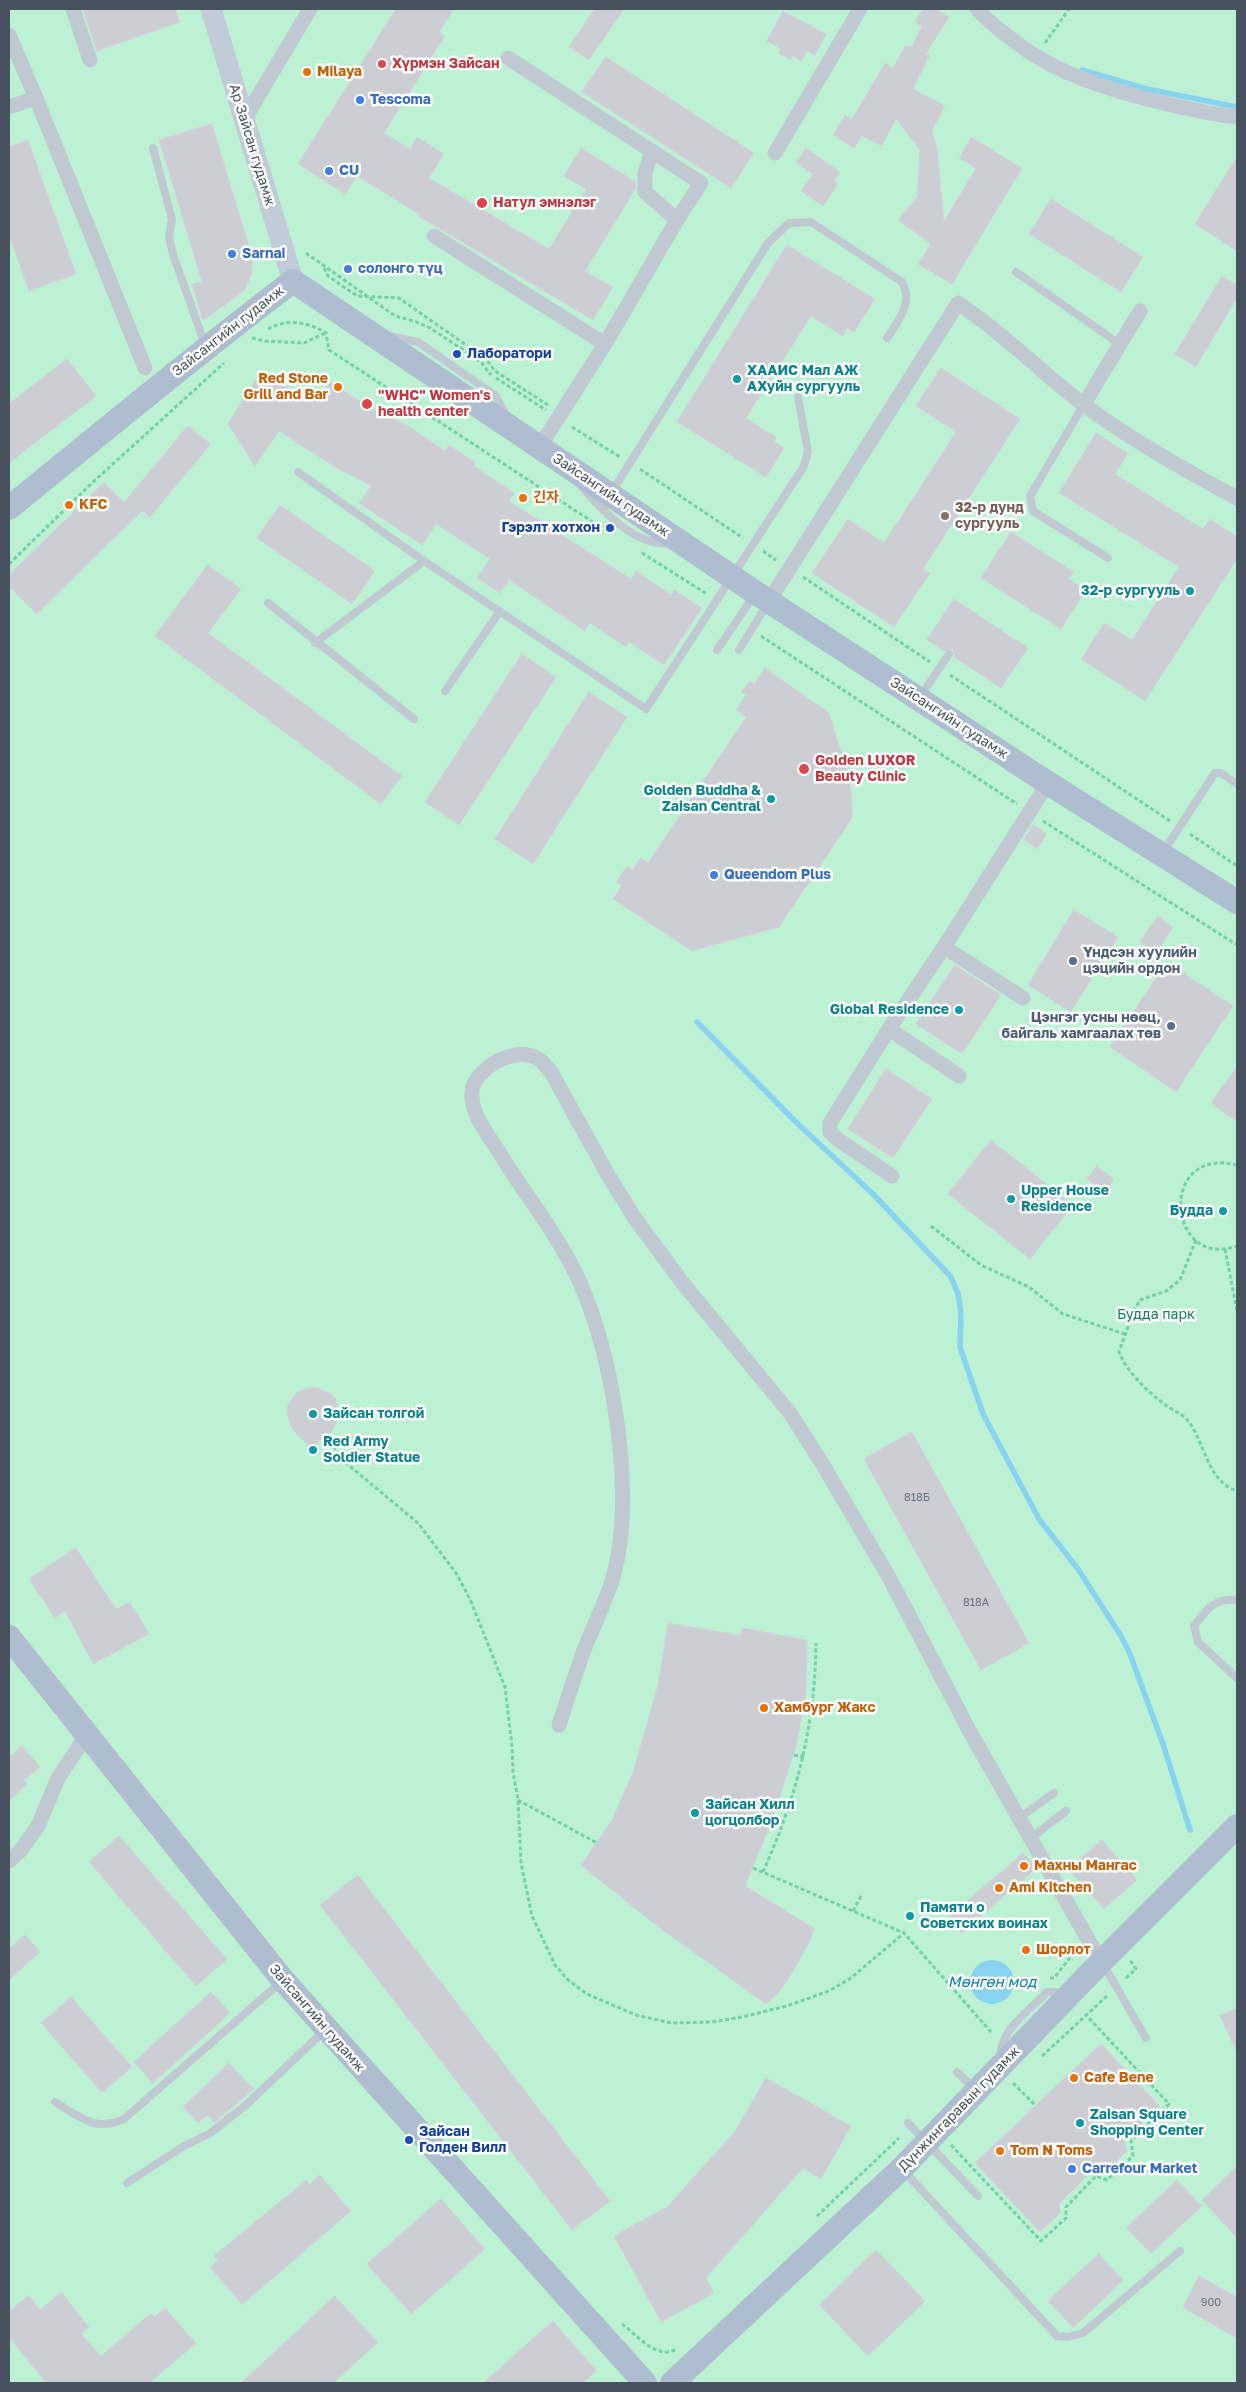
<!DOCTYPE html>
<html>
<head>
<meta charset="utf-8">
<style>
  body { margin:0 }
  #map { position:relative; width:1246px; height:2392px; overflow:hidden; background:#f2f0f0; font-family:"Golos Text",sans-serif }
  canvas { display:block }
  .frame { position:absolute; inset:0; border:10px solid #47525e; pointer-events:none }
</style>
</head>
<body>
<div id="map">
<canvas width="1246" height="2392"></canvas>
<div class="frame"></div>
</div>
<script>
const ctx = document.querySelector('canvas').getContext('2d');
ctx.lineJoin = 'round';
function fillPath(path, color) { ctx.fillStyle = color; ctx.fill(path, 'evenodd'); }
function strokePath(path, color, width, dash) { ctx.strokeStyle = color; ctx.lineWidth = width; ctx.lineCap = dash ? 'butt' : 'round'; ctx.setLineDash(dash || []); ctx.stroke(path); }
function write(font, color, halo, rows, align = 'center') {
  ctx.font = font + ' "Golos Text","Noto Sans KR",sans-serif'; ctx.lineWidth = 5; ctx.setLineDash([]); ctx.textBaseline = 'middle'; ctx.strokeStyle = halo; ctx.fillStyle = color; for (const [text, x, y, turn = 0] of rows) {
    ctx.save(); ctx.translate(x, y); ctx.rotate((+turn || 0) * Math.PI / 180); ctx.textAlign = isNaN(turn) ? turn : align; if (halo) ctx.strokeText(text, 0, 0); ctx.fillText(text, 0, 0); ctx.restore();
  }
}
fillPath(new Path2D(`
  M9,9H1237V2383H9Z`), '#bdf1d4');
fillPath(new Path2D(`
  M970 1982a22 22 0 1 1 44 0a22 22 0 1 1-44 0Z`), '#88d4f0');
strokePath(new Path2D(`
  M1082,70L1147,89L1237,107
  M697,1022L797,1123L874,1195L951,1277L958,1294L961,1313L960,1347L983,1414L1039,1519L1078,1569L1121,1636L1130,1654L1163,1744L1190,1830`), '#88d4f0', 5.5);
const building = new Path2D(`
  M83,9H175L180,22L97,51Z
  M396,9H454L439,32L445,36L384,133L410,149L417,137L444,154L429,178L549,249L586,189L564,176L581,148L636,182V188L585,271L613,287L593,320L418,216L419,214L357,176L345,194L298,164Z
  M595,9H624L589,60L569,47Z
  M923,9H936L949,17L926,54L930,55L913,89L945,106L932,131L937,148L944,221L976,168L959,158L971,137L1022,168L952,284L918,264L931,244L898,220L917,197L920,150L896,119L882,146L862,136L854,148L833,135L845,115L852,119L885,63L893,68L905,46L911,47L922,26L915,22Z
  M783,11L826,34L815,55L807,51L801,61L793,56L791,60L779,54L780,48L767,41Z
  M606,57L754,153L731,188L582,92Z
  M212,124L252,256V273L245,290L203,321L192,284L202,282L159,140Z
  M28,140L76,274L29,291L9,235V147Z
  M806,148L840,172L834,181L838,184L823,206L801,191L813,174L796,163Z
  M1237,157V251L1195,224Z
  M1051,199L1143,257L1121,292L1029,234Z
  M787,245L875,299L854,332L847,328L843,336L811,316L746,418L776,437L774,441L784,448L766,477L677,422Z
  M1222,276L1237,285V298L1196,367L1175,354Z
  M67,359L96,396L9,463V404Z
  M941,368L1020,419L923,569L930,573L894,627L812,573L848,519L884,543L956,432L916,406Z
  M261,372L280,379L278,384L320,398L330,382L372,409L410,427L445,451L449,445L476,463L474,466L514,493L509,501L559,533L631,579L636,571L671,595L674,590L702,608L664,665L629,642L626,647L590,623L585,631L509,580L500,593L477,578L490,559L436,524L422,545L359,503L371,486L335,467L279,431L255,466L228,424Z
  M188,426L211,444L150,517L142,511L37,614L9,586V575L104,482L124,502Z
  M1096,433L1128,453L1115,474L1203,529L1210,519L1237,537V559L1145,701L1081,659L1104,623L1132,640L1179,567L1059,493Z
  M280,505L375,571L352,604L257,538Z
  M1011,532L1074,572L1069,579L1086,590L1061,629L981,578Z
  M208,565L241,589L208,633L402,776L381,804L155,636Z
  M954,599L1028,648L1001,688L954,657V652L952,649L944,651L927,640Z
  M522,654L556,677L459,825L425,802Z
  M765,668L829,713L850,781L853,817L779,927L692,951L613,899L622,885L616,882L627,866L633,870L640,858L648,863L746,717L736,710L746,695L741,692L750,681L754,684Z
  M589,692L627,717L533,864L495,839Z
  M1033,825L1047,834L1037,849L1024,840Z
  M1074,910L1118,937L1071,1012L1028,985Z
  M1158,916L1173,927L1156,953L1140,942Z
  M1167,962L1233,1006L1176,1092L1110,1047Z
  M955,965L1001,995L962,1054L916,1024Z
  M1237,1067V1122L1211,1103Z
  M886,1069L932,1099L893,1158L848,1129Z
  M991,1140L1073,1205L1030,1259L948,1194Z
  M1097,1166L1114,1179L1105,1192L1087,1179Z
  M315,1387L330,1393L336,1399L339,1416L332,1431L311,1448L292,1429L287,1413L288,1404L298,1391Z
  M912,1432L1029,1643L981,1670L864,1459Z
  M76,1548L116,1609L130,1602L149,1634L93,1664L65,1611L55,1618L29,1579Z
  M668,1623L740,1635L743,1628L807,1640L806,1693L796,1747L770,1826L745,1886L814,1928L810,1941L791,1975L779,1992L766,2004L657,1926L581,1865L612,1820L633,1772L658,1685Z
  M22,1746L40,1767L24,1780L27,1784L9,1801V1758Z
  M119,1836L227,1959L196,1986L89,1862Z
  M1102,1840L1137,1880L1104,1909L1068,1869Z
  M1023,1853L1037,1868L961,1933L948,1918Z
  M358,1875L610,2201L572,2230L320,1905Z
  M25,1935L40,1952L9,1980V1949Z
  M211,1992L230,2013L153,2083L134,2062Z
  M71,1997L132,2067L102,2093L41,2023Z
  M1237,2008V2053L1220,2016Z
  M1101,2044L1160,2106L1124,2140L1127,2151L1106,2172L1096,2167L1059,2204L1060,2213L1040,2232L975,2163Z
  M229,2063L254,2089L214,2123L207,2115L198,2123L183,2107Z
  M766,2078L851,2126L821,2179L803,2168L706,2278L714,2293L661,2322L614,2236L667,2207L736,2130Z
  M1237,2166V2238L1202,2200Z
  M320,2175L351,2211L242,2305L210,2267L218,2260L214,2256L306,2180L310,2184Z
  M1177,2180L1202,2206L1151,2254L1126,2228Z
  M441,2199L485,2249L411,2314L367,2264Z
  M876,2250L925,2301L868,2356L819,2305Z
  M1099,2254L1123,2280L1073,2328L1048,2301Z
  M1199,2276L1237,2297V2338L1183,2308Z
  M61,2292L89,2327L81,2334L101,2356L151,2313L154,2317L165,2308L196,2343L150,2383H46L9,2337V2311L29,2295L40,2310Z
  M335,2296L378,2342L334,2383H241Z
  M553,2321L597,2371L583,2383H483Z`);
fillPath(building, '#ccced4');
strokePath(building, '#d3d5db', 1);
strokePath(new Path2D(`
  M1045,43L1069,9
  M306,253L395,316L414,321L430,328L468,353L482,363L491,375
  M324,268L328,276L357,296L399,298L486,359L495,371L548,405
  M268,329C287,318 308,322 326,333L329,350L599,526
  M252,338L265,341L304,343L325,333
  M496,378L546,410
  M572,427L620,457
  M640,469L743,538
  M763,551L776,560
  M642,553L707,594
  M9,564L92,483L224,363
  M803,577L930,662
  M761,636L1017,804
  M950,675L1170,821
  M1043,821L1237,945
  M1190,834L1237,866
  M1237,1165C1157,1145 1167,1271 1237,1246
  M931,1226L981,1265L1029,1287L1063,1314L1125,1334
  M1196,1240L1180,1280L1166,1291L1140,1300L1133,1312L1119,1352C1126,1371 1148,1392 1164,1404C1172,1410 1183,1414 1189,1422C1205,1444 1208,1482 1237,1491
  M1225,1249L1237,1311
  M326,1436L346,1463L418,1523L456,1573L470,1599L505,1687L512,1746L513,1772L518,1800L521,1863L532,1916L555,1965L568,1980L587,1994L636,2015L671,2023L712,2022L742,2017L787,2006L829,1991L851,1978L904,1933
  M794,1755L804,1757
  M518,1800L597,1843
  M753,1868L904,1933L991,2032
  M763,1872C797,1796 815,1726 816,1643
  M853,1911L861,1896
  M1050,1978H1054L1076,1950
  M1126,1978L1136,1969L1130,1960
  M1042,2056L1107,1996
  M1013,2083L1036,2106
  M951,2145L1041,2241L1066,2218V2207L1096,2176L1107,2180L1133,2156L1131,2140L1169,2104L1086,2015
  M817,2216L899,2138
  M622,2324C636,2334 657,2361 676,2349`), '#73d1a8', 3, [4, 2.5]);
strokePath(new Path2D(`
  M153,148L172,219L169,237L173,254L205,345
  M1016,272L1121,345
  M389,336L418,342L496,396L508,419
  M1084,404L1030,496L1033,511L1108,558
  M298,472L424,561L646,709L804,466L808,451L798,397
  M581,486C602,510 636,548 671,543
  M611,493L768,243L789,223L811,222L902,282C914,302 898,321 887,338
  M268,603L414,719
  M315,643L424,561
  M717,650L755,594
  M739,650L768,603
  M445,691L500,611
  M920,697L949,654
  M1163,852L1215,773H1221L1237,784
  M1237,1600C1214,1598 1207,1609 1194,1626L1198,1642L1237,1678
  M1019,1818L1054,1793
  M1031,1838L1066,1811
  M1103,1964L1146,2038
  M1001,2058C998,2031 1030,2010 1047,1992H1064
  M957,2072L975,2089
  M55,2102C80,2117 95,2132 124,2119L281,1982
  M908,2123L978,2196
  M903,2170L1057,2336L1068,2337L1083,2333L1180,2251
  M127,2183L184,2146L209,2134L246,2105L324,2031`), '#c0c9d2', 8);
strokePath(new Path2D(`
  M73,9L90,60
  M977,9C1030,62 1079,82 1151,100C1179,107 1208,114 1237,117
  M9,35L36,98L145,368
  M508,58L701,183L677,220
  M9,107L36,98
  M244,120L310,9
  M775,153L860,9
  M434,236L605,344L539,448
  M605,344L677,220L645,192V173L652,151
  M1084,404L1140,311
  M769,601L958,303C1003,333 1041,372 1083,404C1128,438 1188,472 1237,498
  M944,947L889,1029L959,1076
  M1023,998L944,947L1048,783
  M889,1029L830,1123V1132L837,1139L892,1176
  M559,1725C567,1700 575,1675 584,1650C593,1627 604,1605 612,1581C636,1501 615,1369 584,1292C564,1242 527,1198 499,1152C489,1136 472,1116 472,1096C471,1087 476,1078 483,1072C496,1058 523,1048 540,1060C544,1063 547,1068 551,1072L608,1175L636,1220L685,1286L790,1413L823,1465L890,1579L970,1732L1101,1962
  M9,1861L21,1850L38,1826L58,1778L86,1736`), '#c0c9d2', 15);
strokePath(new Path2D(`
  M211,9L293,281`), '#c2ccd9', 21);
strokePath(new Path2D(`
  M9,508C103,432 196,354 293,281L756,593L1048,783L1237,902
  M9,1637L283,1980L645,2383
  M672,2383L901,2169L1101,1962L1237,1826`), '#aebdcf', 24);
for (const [x, y, r, color] of [
  [382,64,5,"#e0444e"],
  [307,72,5,"#e8710a"],
  [360,100,5,"#3f7fe0"],
  [329,171,5,"#3f7fe0"],
  [482,203,6,"#e0444e"],
  [232,254,5,"#3f7fe0"],
  [348,269,5,"#3f7fe0"],
  [457,354,5,"#1a4fb4"],
  [737,379,5,"#0f9aa8"],
  [338,387,5,"#e8710a"],
  [367,404,6,"#e0444e"],
  [523,498,5,"#e8710a"],
  [69,505,5,"#e8710a"],
  [945,516,5,"#8d6e63"],
  [610,528,5,"#1a4fb4"],
  [1190,591,5,"#0f9aa8"],
  [804,769,6,"#e0444e"],
  [771,799,5,"#0f9aa8"],
  [714,875,5,"#3f7fe0"],
  [1073,961,5,"#5c6f8a"],
  [959,1010,5,"#0f9aa8"],
  [1171,1026,5,"#5c6f8a"],
  [1011,1199,5,"#0f9aa8"],
  [1223,1211,5,"#0f9aa8"],
  [313,1414,5,"#0f9aa8"],
  [313,1450,5,"#0f9aa8"],
  [764,1708,5,"#e8710a"],
  [695,1813,5,"#0f9aa8"],
  [1024,1866,5,"#e8710a"],
  [999,1888,5,"#e8710a"],
  [910,1916,5,"#0f9aa8"],
  [1026,1950,5,"#e8710a"],
  [1074,2078,5,"#e8710a"],
  [1080,2123,5,"#0f9aa8"],
  [409,2140,5,"#1a4fb4"],
  [1000,2151,5,"#e8710a"],
  [1072,2169,5,"#3f7fe0"]
]) { const dot = new Path2D(); dot.arc(x, y, r, 0, 2 * Math.PI); ctx.fillStyle = color; ctx.fill(dot); strokePath(dot, '#fff', 2); }
write('11px', '#68717c', null, [
  ["818Б",917,1498],
  ["818А",976,1603],
  ["900",1211,2303]
]);
write('bold 14px', '#be3a42', '#fff', [
  ["Хүрмэн Зайсан",392,64],
  ["Натул эмнэлэг",493,203],
  ["\"WHC\" Women's",378,396],
  ["health center",378,412],
  ["Golden LUXOR",815,761],
  ["Beauty Clinic",815,777]
], 'left');
write('bold 14px', '#c56008', '#fff', [
  ["Milaya",317,72],
  ["Red Stone",328,379,"right"],
  ["Grill and Bar",328,395,"right"],
  ["긴자",533,498],
  ["KFC",79,505],
  ["Хамбург Жакс",774,1708],
  ["Махны Мангас",1034,1866],
  ["Ami Kitchen",1009,1888],
  ["Шорлот",1036,1950],
  ["Cafe Bene",1084,2078],
  ["Tom N Toms",1010,2151]
], 'left');
write('bold 14px', '#366cbe', '#fff', [
  ["Tescoma",370,100],
  ["CU",339,171],
  ["Sarnai",242,254],
  ["солонго түц",358,269],
  ["Queendom Plus",724,875],
  ["Carrefour Market",1082,2169]
], 'left');
write('14px', '#47525e', '#fff', [
  ["Ар Зайсан гудамж",252,145,73],
  ["Зайсангийн гудамж",228,331,-38],
  ["Зайсангийн гудамж",611,495,34],
  ["Зайсангийн гудамж",949,718,33],
  ["Зайсангийн гудамж",317,2018,49],
  ["Дүнжингаравын гудамж",959,2109,-46]
]);
write('bold 14px', '#164399', '#fff', [
  ["Лаборатори",467,354],
  ["Гэрэлт хотхон",600,528,"right"],
  ["Зайсан",419,2132],
  ["Голден Вилл",419,2148]
], 'left');
write('bold 14px', '#0d838f', '#fff', [
  ["ХААИС Мал АЖ",747,371],
  ["АХуйн сургууль",747,387],
  ["32-р сургууль",1180,591,"right"],
  ["Golden Buddha &",761,791,"right"],
  ["Zaisan Central",761,807,"right"],
  ["Global Residence",949,1010,"right"],
  ["Upper House",1021,1191],
  ["Residence",1021,1207],
  ["Будда",1213,1211,"right"],
  ["Зайсан толгой",323,1414],
  ["Red Army",323,1442],
  ["Soldier Statue",323,1458],
  ["Зайсан Хилл",705,1805],
  ["цогцолбор",705,1821],
  ["Памяти о",920,1908],
  ["Советских воинах",920,1924],
  ["Zaisan Square",1090,2115],
  ["Shopping Center",1090,2131]
], 'left');
write('bold 14px', '#785e54', '#fff', [
  ["32-р дунд",955,508],
  ["сургууль",955,524]
], 'left');
write('bold 14px', '#4e5e75', '#fff', [
  ["Үндсэн хуулийн",1083,953],
  ["цэцийн ордон",1083,969],
  ["Цэнгэг усны нөөц,",1161,1018,"right"],
  ["байгаль хамгаалах төв",1161,1034,"right"]
], 'left');
write('14px', '#148352', '#fff', [
  ["Будда парк",1156,1315]
]);
write('italic 15px', '#087ea9', '#fff', [
  ["Мөнгөн мод",992,1982]
]);
</script>
</body>
</html>
